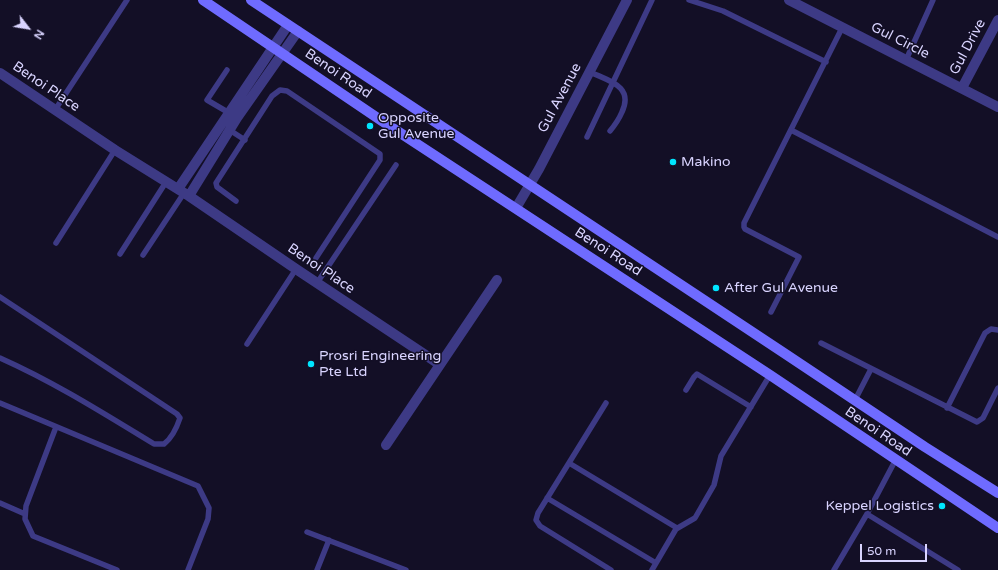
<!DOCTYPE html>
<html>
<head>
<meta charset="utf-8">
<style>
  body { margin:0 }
  #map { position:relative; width:998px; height:570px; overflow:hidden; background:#130f26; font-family:"Varela Round",sans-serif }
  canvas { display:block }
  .north { position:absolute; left:8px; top:8px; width:40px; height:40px; -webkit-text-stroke:3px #130f26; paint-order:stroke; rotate:121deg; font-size:11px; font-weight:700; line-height:16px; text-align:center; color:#d9d4ff }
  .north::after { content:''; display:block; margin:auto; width:14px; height:18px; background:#d9d4ff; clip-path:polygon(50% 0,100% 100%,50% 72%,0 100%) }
  .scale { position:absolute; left:860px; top:544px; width:67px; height:18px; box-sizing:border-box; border:2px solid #d9d4ff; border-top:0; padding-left:5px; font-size:12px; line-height:14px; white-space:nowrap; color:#d9d4ff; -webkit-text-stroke:3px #130f26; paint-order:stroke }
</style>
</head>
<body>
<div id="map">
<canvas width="998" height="570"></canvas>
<div class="north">N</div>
<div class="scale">50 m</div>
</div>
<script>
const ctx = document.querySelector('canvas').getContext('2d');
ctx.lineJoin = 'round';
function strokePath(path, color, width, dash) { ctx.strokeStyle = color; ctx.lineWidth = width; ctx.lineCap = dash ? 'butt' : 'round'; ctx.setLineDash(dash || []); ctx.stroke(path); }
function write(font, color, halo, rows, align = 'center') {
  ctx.font = font + ' "Varela Round",sans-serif'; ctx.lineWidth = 3; ctx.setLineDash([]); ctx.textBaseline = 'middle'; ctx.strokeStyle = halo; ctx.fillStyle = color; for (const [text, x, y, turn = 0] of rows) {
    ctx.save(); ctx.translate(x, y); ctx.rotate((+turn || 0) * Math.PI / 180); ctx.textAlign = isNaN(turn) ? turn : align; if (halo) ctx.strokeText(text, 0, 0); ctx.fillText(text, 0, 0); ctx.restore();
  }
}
strokePath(new Path2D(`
  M689,0L723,11L826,62
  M906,60L933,0
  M227,70L207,100L231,114
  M590,72C609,81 634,86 622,112C619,119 615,125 610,131
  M55,110L127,0
  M228,129L245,140
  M791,130L998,237
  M587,137L652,0
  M236,201L217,187L216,183L272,96L280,90L287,91L380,154V160L316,258
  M56,243L115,150
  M120,254L166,182
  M143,255L184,193
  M317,283L396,165
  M0,297L177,414L180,418C177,427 172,438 164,444H154C103,413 54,382 0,358
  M771,312L799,257L745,229L744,227V223L842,28
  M821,343L977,422L983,418L998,388
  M247,344L296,269
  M686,390L694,377L697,374L751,407
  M855,400L871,369
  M0,403L198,486L209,508L208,519L188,570
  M606,403L538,513L536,520L540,526L611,570
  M947,408L985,333L991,329L998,330
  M56,427L26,506L25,519L33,536L117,570
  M569,463L677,528
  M547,498L656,563
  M0,503L25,514
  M867,514L958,570
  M307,532L406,570
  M317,570L329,540
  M652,570L676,529L695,518L714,485L721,456L770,375
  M834,570L867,514L895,461`), '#3d3a85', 5.5);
strokePath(new Path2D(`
  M789,0L998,107
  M0,73L115,150L189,196L296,269L439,364
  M962,88L998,20
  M178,189L288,25
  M189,196L237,118L298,31
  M516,208L539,169L627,0
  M386,445L497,280`), '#3d3a85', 10);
strokePath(new Path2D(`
  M203,0L382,121L770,375L998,528
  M251,0L787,355L925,447L998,493`), '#6f6bff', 10);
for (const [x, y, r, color] of [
  [370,126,4,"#00e5ff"],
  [673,162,4,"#00e5ff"],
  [716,288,4,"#00e5ff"],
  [311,364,4,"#00e5ff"],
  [942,506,4,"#00e5ff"]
]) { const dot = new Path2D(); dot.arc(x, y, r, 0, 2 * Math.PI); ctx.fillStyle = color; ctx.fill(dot); strokePath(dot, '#130f26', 1.5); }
write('14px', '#d9d4ff', '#130f26', [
  ["Gul Circle",900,41,27],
  ["Gul Drive",968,47,-62],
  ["Benoi Road",338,74,34],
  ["Benoi Place",46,87,34],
  ["Gul Avenue",560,98,-62],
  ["Benoi Road",608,252,33],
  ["Benoi Place",321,269,34],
  ["Benoi Road",878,432,34]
]);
write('14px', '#d9d4ff', '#130f26', [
  ["Opposite",378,118],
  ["Gul Avenue",378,134],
  ["Makino",681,162],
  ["After Gul Avenue",724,288],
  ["Prosri Engineering",319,356],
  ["Pte Ltd",319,372],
  ["Keppel Logistics",934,506,"right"]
], 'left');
</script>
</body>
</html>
